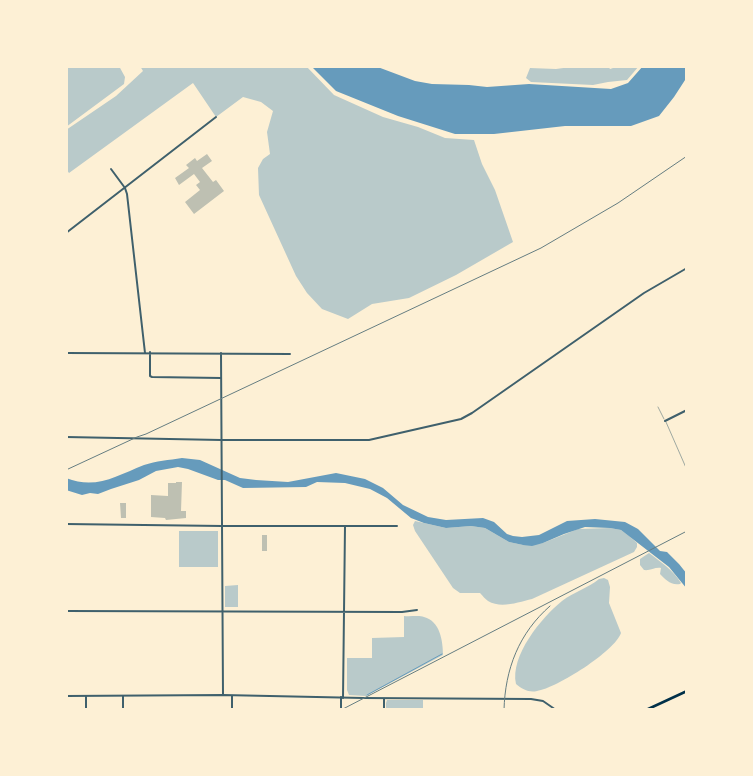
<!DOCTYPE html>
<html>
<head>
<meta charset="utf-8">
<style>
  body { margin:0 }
  #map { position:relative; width:753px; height:776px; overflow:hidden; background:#fdf0d5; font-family:"Alegreya Sans",sans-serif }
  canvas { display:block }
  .frame { position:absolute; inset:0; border:68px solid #fdf0d5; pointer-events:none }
</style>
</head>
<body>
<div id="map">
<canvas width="753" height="776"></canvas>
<div class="frame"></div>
</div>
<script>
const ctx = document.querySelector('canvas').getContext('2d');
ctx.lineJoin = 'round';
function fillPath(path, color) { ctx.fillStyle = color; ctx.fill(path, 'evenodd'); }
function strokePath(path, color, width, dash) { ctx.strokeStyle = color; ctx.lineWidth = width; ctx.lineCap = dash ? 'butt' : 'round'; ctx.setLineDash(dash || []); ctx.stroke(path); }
fillPath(new Path2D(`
  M119,66L125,77L124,84L66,127V67Z
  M140,66H306L334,95L383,117L418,127L445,138L474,140L482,164L495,190L513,242L456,275L409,298L372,304L348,319L322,309L307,293L296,276L259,195L258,168L263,159L270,154L267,132L273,111L261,102L243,97L216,117L193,83L69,173L66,169V130L116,96L143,71Z
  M578,66H608L610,69L619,66H639L627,80L608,82L593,85L531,82L526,78L530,68L556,69Z
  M415,521L446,528L471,526L485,528L509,542L523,545L543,543L578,529L610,528L621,530L629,536L637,543V547L634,552L532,599C519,602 501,609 488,601C485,599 483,596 480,593H460L453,588L415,531L413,525Z
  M179,531H218V567H179Z
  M649,553C662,563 672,569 681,583L680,584C671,586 665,579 660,574L661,568C655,567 650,571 644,570L640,565V559Z
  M604,578L608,580L610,587L609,603L621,633C615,651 557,688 537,691C529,693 522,689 516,684C510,656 541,618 562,601C574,592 588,588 599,579Z
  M238,585V607H225V586Z
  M404,616C410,617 419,615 424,617C440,621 443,641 443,655L366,696L349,695L347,690V658H372V638L404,637Z
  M387,700H423V710H386V703Z`), '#b9caca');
fillPath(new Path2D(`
  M311,66H375L415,81L432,84L469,85L487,87L529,84L611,89L628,83L643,66H687V77L674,97L659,116L631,126H565L494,134H455L398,116L336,91Z
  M182,458L200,460L240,478L256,480L288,482L336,473L365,479L383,488L403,505L428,517L446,520L483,518L494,522L507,534L513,536L522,537L539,535L567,521L595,519L625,522L638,529L660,551L667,552L679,564L687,574V589L669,567L621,530L610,528L585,527L564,534L543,543L532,546L523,545L509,542L485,528L471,526L446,528L424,523L411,518L387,498L370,489L345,483L317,482L306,487L243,488L225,480H218L188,469L178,467L156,471L139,480L111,489L98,494L90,493L82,495L66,490V478C96,490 116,476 144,465C156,461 169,460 182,458Z`), '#669bbc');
strokePath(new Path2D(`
  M367,695L442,654`), '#669bbc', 1);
fillPath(new Path2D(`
  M207,154L212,161L202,168L213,182L216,180L224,191L194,214L185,202L200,190L196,185L200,182L194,174L179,185L175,178L189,168L186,165L195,158L197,161Z
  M176,482H182L181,511H186V518L166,520L165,518L151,517V495L168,496V483H176Z
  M120,503H126V518H121Z
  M262,535H267V551H262Z`), '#bec0b2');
strokePath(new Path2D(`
  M658,407L664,419
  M666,422L687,470`), '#3f606c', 0.5);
strokePath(new Path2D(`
  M111,169L125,188L127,194L145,353
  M66,233L216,117
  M150,352V376L152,377L221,378
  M66,353L290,354
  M221,353L223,695
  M665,421L687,410
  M66,524L222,526H397
  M66,611L402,612L417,610
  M341,697V710
  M343,698L345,526
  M384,699V710
  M86,710V696
  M123,710V696
  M232,710V696`), '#3f606c', 2);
strokePath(new Path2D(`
  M66,437L221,440H369L461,419L472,413L644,293L687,268
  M66,696L223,695L363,698L531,699L543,701L556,710`), '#3f606c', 2);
strokePath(new Path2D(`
  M646,710L687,691`), '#003049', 2.5);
strokePath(new Path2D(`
  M66,470L137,437L146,434L541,248L618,203L687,156
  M341,710L687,531
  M504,710C505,669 519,633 550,606`), '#657d81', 1);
</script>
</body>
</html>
